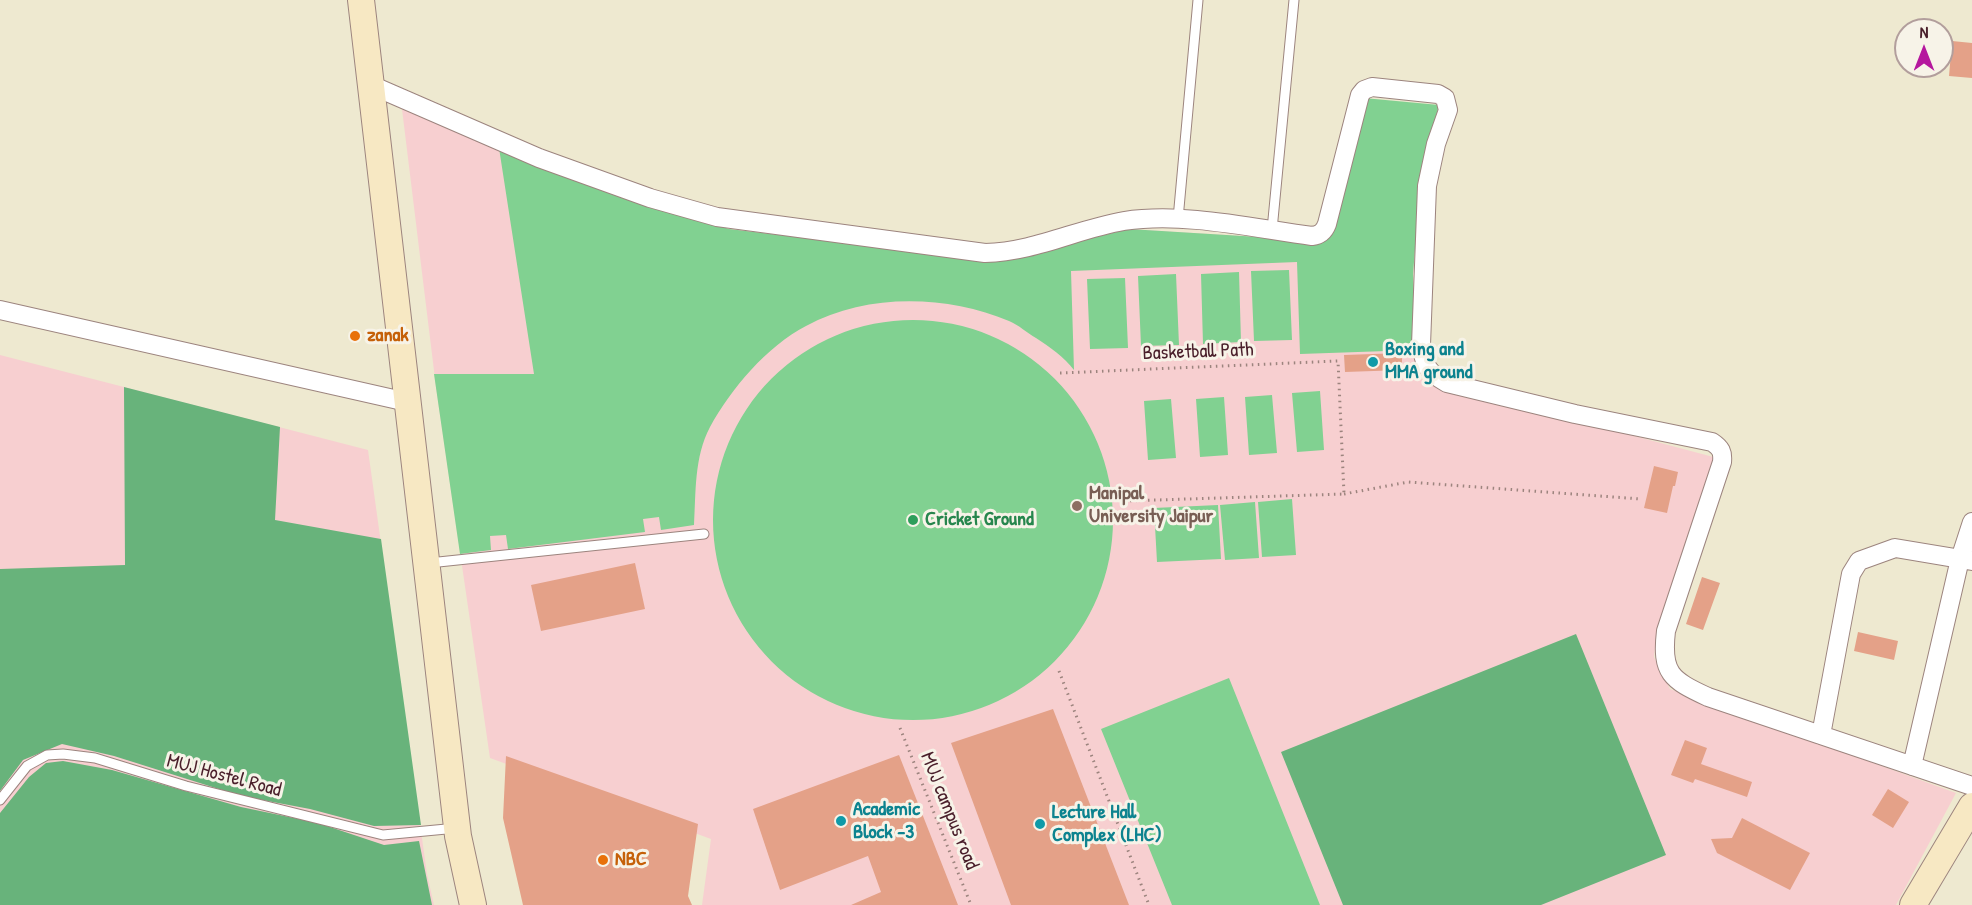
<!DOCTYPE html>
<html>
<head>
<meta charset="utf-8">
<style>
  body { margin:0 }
  #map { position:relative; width:1972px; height:905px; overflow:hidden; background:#eee9d0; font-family:"Patrick Hand",sans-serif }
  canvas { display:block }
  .north { position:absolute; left:1894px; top:18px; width:60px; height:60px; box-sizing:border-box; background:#f7f3e8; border:2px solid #b29e9c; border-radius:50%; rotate:0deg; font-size:16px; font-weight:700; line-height:24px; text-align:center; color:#4a1f2b }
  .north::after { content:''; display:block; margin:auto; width:21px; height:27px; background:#b5179e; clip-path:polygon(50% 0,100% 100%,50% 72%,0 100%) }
</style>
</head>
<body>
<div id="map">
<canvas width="1972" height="905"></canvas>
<div class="north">N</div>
</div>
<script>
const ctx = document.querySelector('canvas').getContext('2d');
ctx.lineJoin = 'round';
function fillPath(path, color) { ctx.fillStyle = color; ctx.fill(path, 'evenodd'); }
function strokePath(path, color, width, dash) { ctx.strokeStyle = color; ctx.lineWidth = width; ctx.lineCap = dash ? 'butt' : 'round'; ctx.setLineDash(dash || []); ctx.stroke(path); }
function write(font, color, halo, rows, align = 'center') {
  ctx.font = font + ' "Patrick Hand",sans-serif'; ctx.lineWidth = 6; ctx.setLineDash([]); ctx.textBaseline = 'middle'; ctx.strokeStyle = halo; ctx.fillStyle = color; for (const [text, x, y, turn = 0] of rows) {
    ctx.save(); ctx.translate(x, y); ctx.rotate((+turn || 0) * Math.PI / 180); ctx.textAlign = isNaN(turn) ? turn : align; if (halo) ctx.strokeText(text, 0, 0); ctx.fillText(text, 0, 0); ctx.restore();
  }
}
fillPath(new Path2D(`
  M402,109L609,190L729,229L997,261L1129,229L1324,241L1421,176L1413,274L1417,378L1717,458L1656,639L1654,657L1670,689L1956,793L1896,905H702L711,839L490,758L436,387Z
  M0,355L368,450L427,874L434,905H0Z`), '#f7cfd0');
fillPath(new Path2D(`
  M1364,98L1439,105L1421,176L1413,274L1416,350L1300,354L1297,262L1071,271L1074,370C1064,357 1050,347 1036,338C1027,333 1019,325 1009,321C946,295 867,293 806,326C767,346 731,389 710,427C694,457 696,493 694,525L661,530L659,517L643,519L645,532L508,549L506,535L490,536L491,550L460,554L434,374H534L499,148L609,190L729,229L997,261L1129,229L1324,241Z
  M1289,270L1292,340L1254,341L1251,271Z
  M1239,272L1241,342L1203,344L1201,274Z
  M1176,274L1179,345L1141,346L1138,276Z
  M1125,278L1128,348L1090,349L1087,279Z
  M713 520a200 200 0 1 1 400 0a200 200 0 1 1-400 0Z
  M1320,391L1324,450L1297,452L1292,393Z
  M1272,395L1277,453L1249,455L1245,397Z
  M1224,397L1228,455L1200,457L1196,399Z
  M1171,399L1176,458L1148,460L1144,401Z
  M1292,499L1296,555L1262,557L1258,502Z
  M1255,502L1259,558L1225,560L1220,505Z
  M1218,505L1221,559L1157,562L1154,508Z
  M1229,678L1320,905H1172L1101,729Z`), '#81d191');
fillPath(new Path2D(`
  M124,387L280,427L275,520L381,539L421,825L374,826L310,809L241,796L114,756L62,744L23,760L0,791V569L125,565Z
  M1576,634L1666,855L1541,905H1343L1281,752Z
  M63,761L112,770L241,807L318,823L384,845L419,841L432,905H0V813L29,777L46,763Z`), '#68b37b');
fillPath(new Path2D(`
  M1952,41L1972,43V78L1949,76Z
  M1402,353V370L1345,372L1344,355Z
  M1654,466L1678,472L1675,486H1673L1667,513L1644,508Z
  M635,563L645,609L541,631L531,585Z
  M1702,577L1720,583L1703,630L1686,624Z
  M1858,632L1898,641L1894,660L1854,651Z
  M1053,709L1129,905H1011L951,743Z
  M1685,740L1707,748L1701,764L1752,782L1747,797L1695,779L1693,783L1671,775Z
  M899,755L958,905H851L881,892L868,856L780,890L753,809Z
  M506,756L698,824L688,896L692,905H523L503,818Z
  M1888,789L1909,802L1893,828L1872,815Z
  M1742,818L1810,853L1790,890L1717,853L1711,839L1732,838Z`), '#e4a188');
const lane = new Path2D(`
  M1178,219L1198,0
  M1272,230L1294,0
  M429,563L704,534
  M0,800L27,766L47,755L63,754L95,758L186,786L383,835L457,828`);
const street = new Path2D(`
  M371,85L539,158L650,198L717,217L985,253C1034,252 1077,229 1124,221C1184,212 1252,228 1312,236C1320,235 1324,232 1327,224L1360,95L1364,90L1372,87L1438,94L1445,98L1448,110L1436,144L1427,186L1421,345C1425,367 1427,372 1447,383L1575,414L1712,442C1721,448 1723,452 1722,462L1666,631C1661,673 1671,680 1708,697L1972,786
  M0,310L407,402
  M1821,735L1851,574L1859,561L1895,548L1972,561
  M1912,766L1960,559L1972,522`);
const secondary = new Path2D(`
  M361,0L458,836L473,905
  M1913,905L1972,806`);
strokePath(lane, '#9c847e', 11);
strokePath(street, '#9c847e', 20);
strokePath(secondary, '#9c847e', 28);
strokePath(new Path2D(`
  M1060,373L1338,361L1344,494L1125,501
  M1344,494L1408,482L1641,499
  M1059,671L1149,905
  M900,728L971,905`), '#9c847e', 3, [1.5, 4.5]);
strokePath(lane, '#fff', 9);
strokePath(street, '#fff', 18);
strokePath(secondary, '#f7e8c3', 26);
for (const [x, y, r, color] of [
  [355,336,6,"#e8710a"],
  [1373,362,6,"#0f9aa8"],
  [1077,506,6,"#8d6e63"],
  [913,520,6,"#2e9e5b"],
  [841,821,6,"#0f9aa8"],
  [1040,824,6,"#0f9aa8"],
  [603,860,6,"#e8710a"]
]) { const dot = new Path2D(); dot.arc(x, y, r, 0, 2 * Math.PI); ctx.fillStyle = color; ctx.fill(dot); strokePath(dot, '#f7f3e8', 2); }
write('bold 20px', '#c56008', '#f7f3e8', [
  ["zanak",367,336],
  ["NBC",615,860]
], 'left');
write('bold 20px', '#0d838f', '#f7f3e8', [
  ["Boxing and",1385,350],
  ["MMA ground",1385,373],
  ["Academic",853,810],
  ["Block -3",853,833],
  ["Lecture Hall",1052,813],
  ["Complex (LHC)",1052,836]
], 'left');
write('20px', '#4a1f2b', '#f7f3e8', [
  ["Basketball Path",1198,352,-2],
  ["MUJ Hostel Road",224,776,15],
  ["MUJ campus road",949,811,68]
]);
write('bold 20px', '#785e54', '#f7f3e8', [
  ["Manipal",1089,494],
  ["University Jaipur",1089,517]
], 'left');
write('bold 20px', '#27864d', '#f7f3e8', [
  ["Cricket Ground",925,520]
], 'left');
</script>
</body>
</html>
